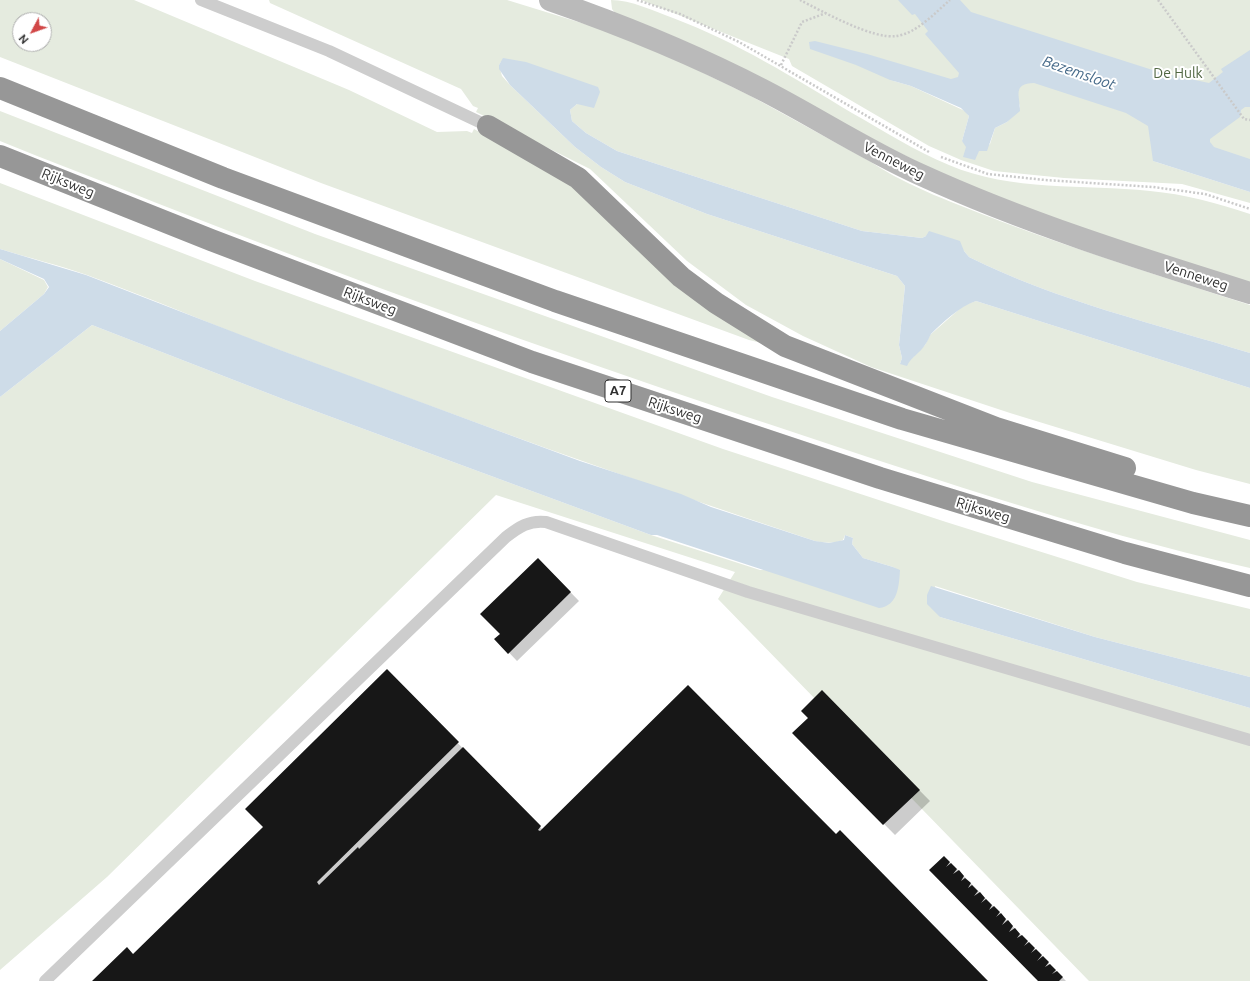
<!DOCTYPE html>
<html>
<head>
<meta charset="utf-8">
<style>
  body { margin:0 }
  #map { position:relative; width:1250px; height:981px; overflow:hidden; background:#fff; font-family:Ubuntu,sans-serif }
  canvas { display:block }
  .north { position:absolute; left:12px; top:12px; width:40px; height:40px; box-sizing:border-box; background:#fff; border:1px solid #acacac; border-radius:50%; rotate:229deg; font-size:11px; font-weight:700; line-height:16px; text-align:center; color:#303030 }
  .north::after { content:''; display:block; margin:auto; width:14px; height:18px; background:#d14747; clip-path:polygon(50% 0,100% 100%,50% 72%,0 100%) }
</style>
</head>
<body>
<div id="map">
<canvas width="1250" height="981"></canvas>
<div class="north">N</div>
</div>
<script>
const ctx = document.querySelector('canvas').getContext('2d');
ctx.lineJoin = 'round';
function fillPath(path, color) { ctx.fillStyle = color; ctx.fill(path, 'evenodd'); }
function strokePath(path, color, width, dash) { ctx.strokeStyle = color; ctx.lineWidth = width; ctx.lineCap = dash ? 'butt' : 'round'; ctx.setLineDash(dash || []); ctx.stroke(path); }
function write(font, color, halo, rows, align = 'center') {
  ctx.font = font + ' Ubuntu,sans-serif'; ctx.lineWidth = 4; ctx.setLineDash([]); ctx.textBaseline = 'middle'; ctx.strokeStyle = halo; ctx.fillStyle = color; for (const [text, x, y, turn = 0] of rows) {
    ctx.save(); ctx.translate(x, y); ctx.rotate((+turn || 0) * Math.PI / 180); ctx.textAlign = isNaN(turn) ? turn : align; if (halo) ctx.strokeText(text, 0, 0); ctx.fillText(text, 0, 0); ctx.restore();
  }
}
fillPath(new Path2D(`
  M0,0H134L349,90L437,132L467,131L472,133L474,129L515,151L573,186L774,346L749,340L321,183L0,57ZM20,20H44V44H20Z
  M269,0H507L611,32L664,54L749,95L871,162C910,188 957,204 1000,221C1083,252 1166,278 1250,305V353C1156,324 1057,301 969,257L964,251L926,236L922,238L862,231L617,151L586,133L572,121L570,110L577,104L501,62L499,65L502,76L510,85L575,147L601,167L625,182L707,214L897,276L905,286L899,345L902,358L900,364L913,357L925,345L930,335L964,305L976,301L1250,388V484L1196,470L1010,413L871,367L803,336L746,305L687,261L590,169L476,112L478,108L473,106L461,89L270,3Z
  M611,0C631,0 654,11 673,18C737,42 794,78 852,113C884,131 915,151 949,165C1012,192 1083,184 1150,191C1184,194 1217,203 1250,214V283L1139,249L971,188L615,13L612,9Z
  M641,0H1250V173L1153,161L1250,192V203L1182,184L1064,178L994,171L961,160L929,146L792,66L789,59ZM890,80L1018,99L1020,107L1007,122L995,128L990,144L979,151L962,141L969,116L965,111L911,86Z
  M0,111L315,234L772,397L1032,482L1250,540V568C1077,529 909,470 741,415C544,349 348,278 154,202C103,181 51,162 0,141Z
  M0,183L255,281L723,449L946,522L1137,582L1250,609V677L1095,637L935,586L940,617L1250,708V981H1089L718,599L735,572L496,495L107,877L0,970V397L92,325L288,401L651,535L760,570L900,571L893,567L863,558L852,544L853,538L845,535L843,540C833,544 825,543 815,541C636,482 459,417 282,351C217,327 153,299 87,275C59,265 29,258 0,249Z
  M0,259L44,280L48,287L44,294L0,331Z`), '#e5ebdf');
fillPath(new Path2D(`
  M898,0H960L971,12L1162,73L1209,83L1223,72L1221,69L1250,50V107H1245L1241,110L1240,117L1210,139V142L1214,147L1250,159V192L1153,161L1148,126L1126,113L1034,83C1012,84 1020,95 1020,111L1007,122L995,128L987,151H979L975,160L963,157L966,147L962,141L969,116L961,108L911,86L890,80L856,65L810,49L809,42L815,41L867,54L951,79L958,77L959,73L925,34L928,31L915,14L912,15Z
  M503,58L526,62L598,87L600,92L594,108L577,104L570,110L572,121L586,133L617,151L862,231L922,238L926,236L929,231L960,241L964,251L969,257C1057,301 1156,324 1250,353V388L976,301C959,307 944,321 931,334C929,337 928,341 925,345C920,353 911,357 907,366L900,364L902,358L899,345L905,286L897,276L707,214L625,182L601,167L575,147L510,85L499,69V65Z
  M0,249L86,275L280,350L580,461L681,494L711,507L815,541L829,543L844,540L845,535L853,538L852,544L863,558L893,567L900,570C899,586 898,606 879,608L657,535H651L288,401L92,325L0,397V331L44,294L49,287L44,279L0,259Z
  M931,586L1095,637L1250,677V708L940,617L927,604V595Z`), '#cedce8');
fillPath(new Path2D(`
  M538,559L579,601L517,661L496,639L501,634Z
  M387,671L543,830L836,836L987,981H93L133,955L264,827Z
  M822,692L930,801L895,835L794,733L809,718Z
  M944,857L958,870L1066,981H1039L930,870Z`), '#0003');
fillPath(new Path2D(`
  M538,558L571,592L508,654L494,639L500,634L480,614Z
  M387,669L459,742L317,882L319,885L358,847L359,849L463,747L541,826L538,830L540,831L688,685L836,834L840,830L988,981H92L127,947L133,954L263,827L245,809Z
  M822,690L920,790L883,825L792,733L808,718L801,711Z
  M944,856L950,862L946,867L951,863L957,869L953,874L959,870L964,876L961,881L965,878L971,883L968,888L972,885L978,891L974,896L980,892L985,898L981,903L986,899L992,905L989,910L994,906L1000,912L996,917L1001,913L1006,919L1002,925L1008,920L1013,926L1009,932L1015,928L1020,934L1017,938L1022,935L1028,941L1024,946L1029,942L1035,948L1031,953L1036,949L1042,955L1037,961L1043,956L1049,962L1045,967L1050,964L1056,970L1052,974L1057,971L1063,977L1059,981H1038L929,870Z`), '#171717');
strokePath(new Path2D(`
  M637,0L680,14L739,42L929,152
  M800,0C822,11 873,40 897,36C917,33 936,12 950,0
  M1158,0L1244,119L1250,120
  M781,65L802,22L826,13
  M941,157L988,174L1045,180L1153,187L1205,194L1250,209`), '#cacaca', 2.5, [2, 2]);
strokePath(new Path2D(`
  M201,0L329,51L488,126
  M45,981L506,537C519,527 529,520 546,522L748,592L1250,740`), '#cdcdcd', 12);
strokePath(new Path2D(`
  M550,0C622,25 693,54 761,89C814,116 864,149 919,174C1026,223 1138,258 1250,293`), '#bababa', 22);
strokePath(new Path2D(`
  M0,88L223,178L555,301L902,419L1193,503L1250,516
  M488,126L578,178L681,277L716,303L785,346L996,428L1125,468
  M0,156L211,240L532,362L880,478L1125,553L1250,586`), '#979797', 22);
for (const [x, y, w] of [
  [618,391,26]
]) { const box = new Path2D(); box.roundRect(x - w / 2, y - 11, w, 22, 3); ctx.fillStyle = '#fff'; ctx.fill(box); strokePath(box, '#303030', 1); }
write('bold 13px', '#303030', null, [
  ["A7",618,391]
]);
write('14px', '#506642', '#fff', [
  ["De Hulk",1178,73]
]);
write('14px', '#303030', '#fff', [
  ["Venneweg",894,161,27],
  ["Rijksweg",68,183,22],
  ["Venneweg",1196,276,18],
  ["Rijksweg",370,301,21],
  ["Rijksweg",675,410,18],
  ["Rijksweg",983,510,17]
]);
write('italic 15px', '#466a89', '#fff', [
  ["Bezemsloot",1079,73,19]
]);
</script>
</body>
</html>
